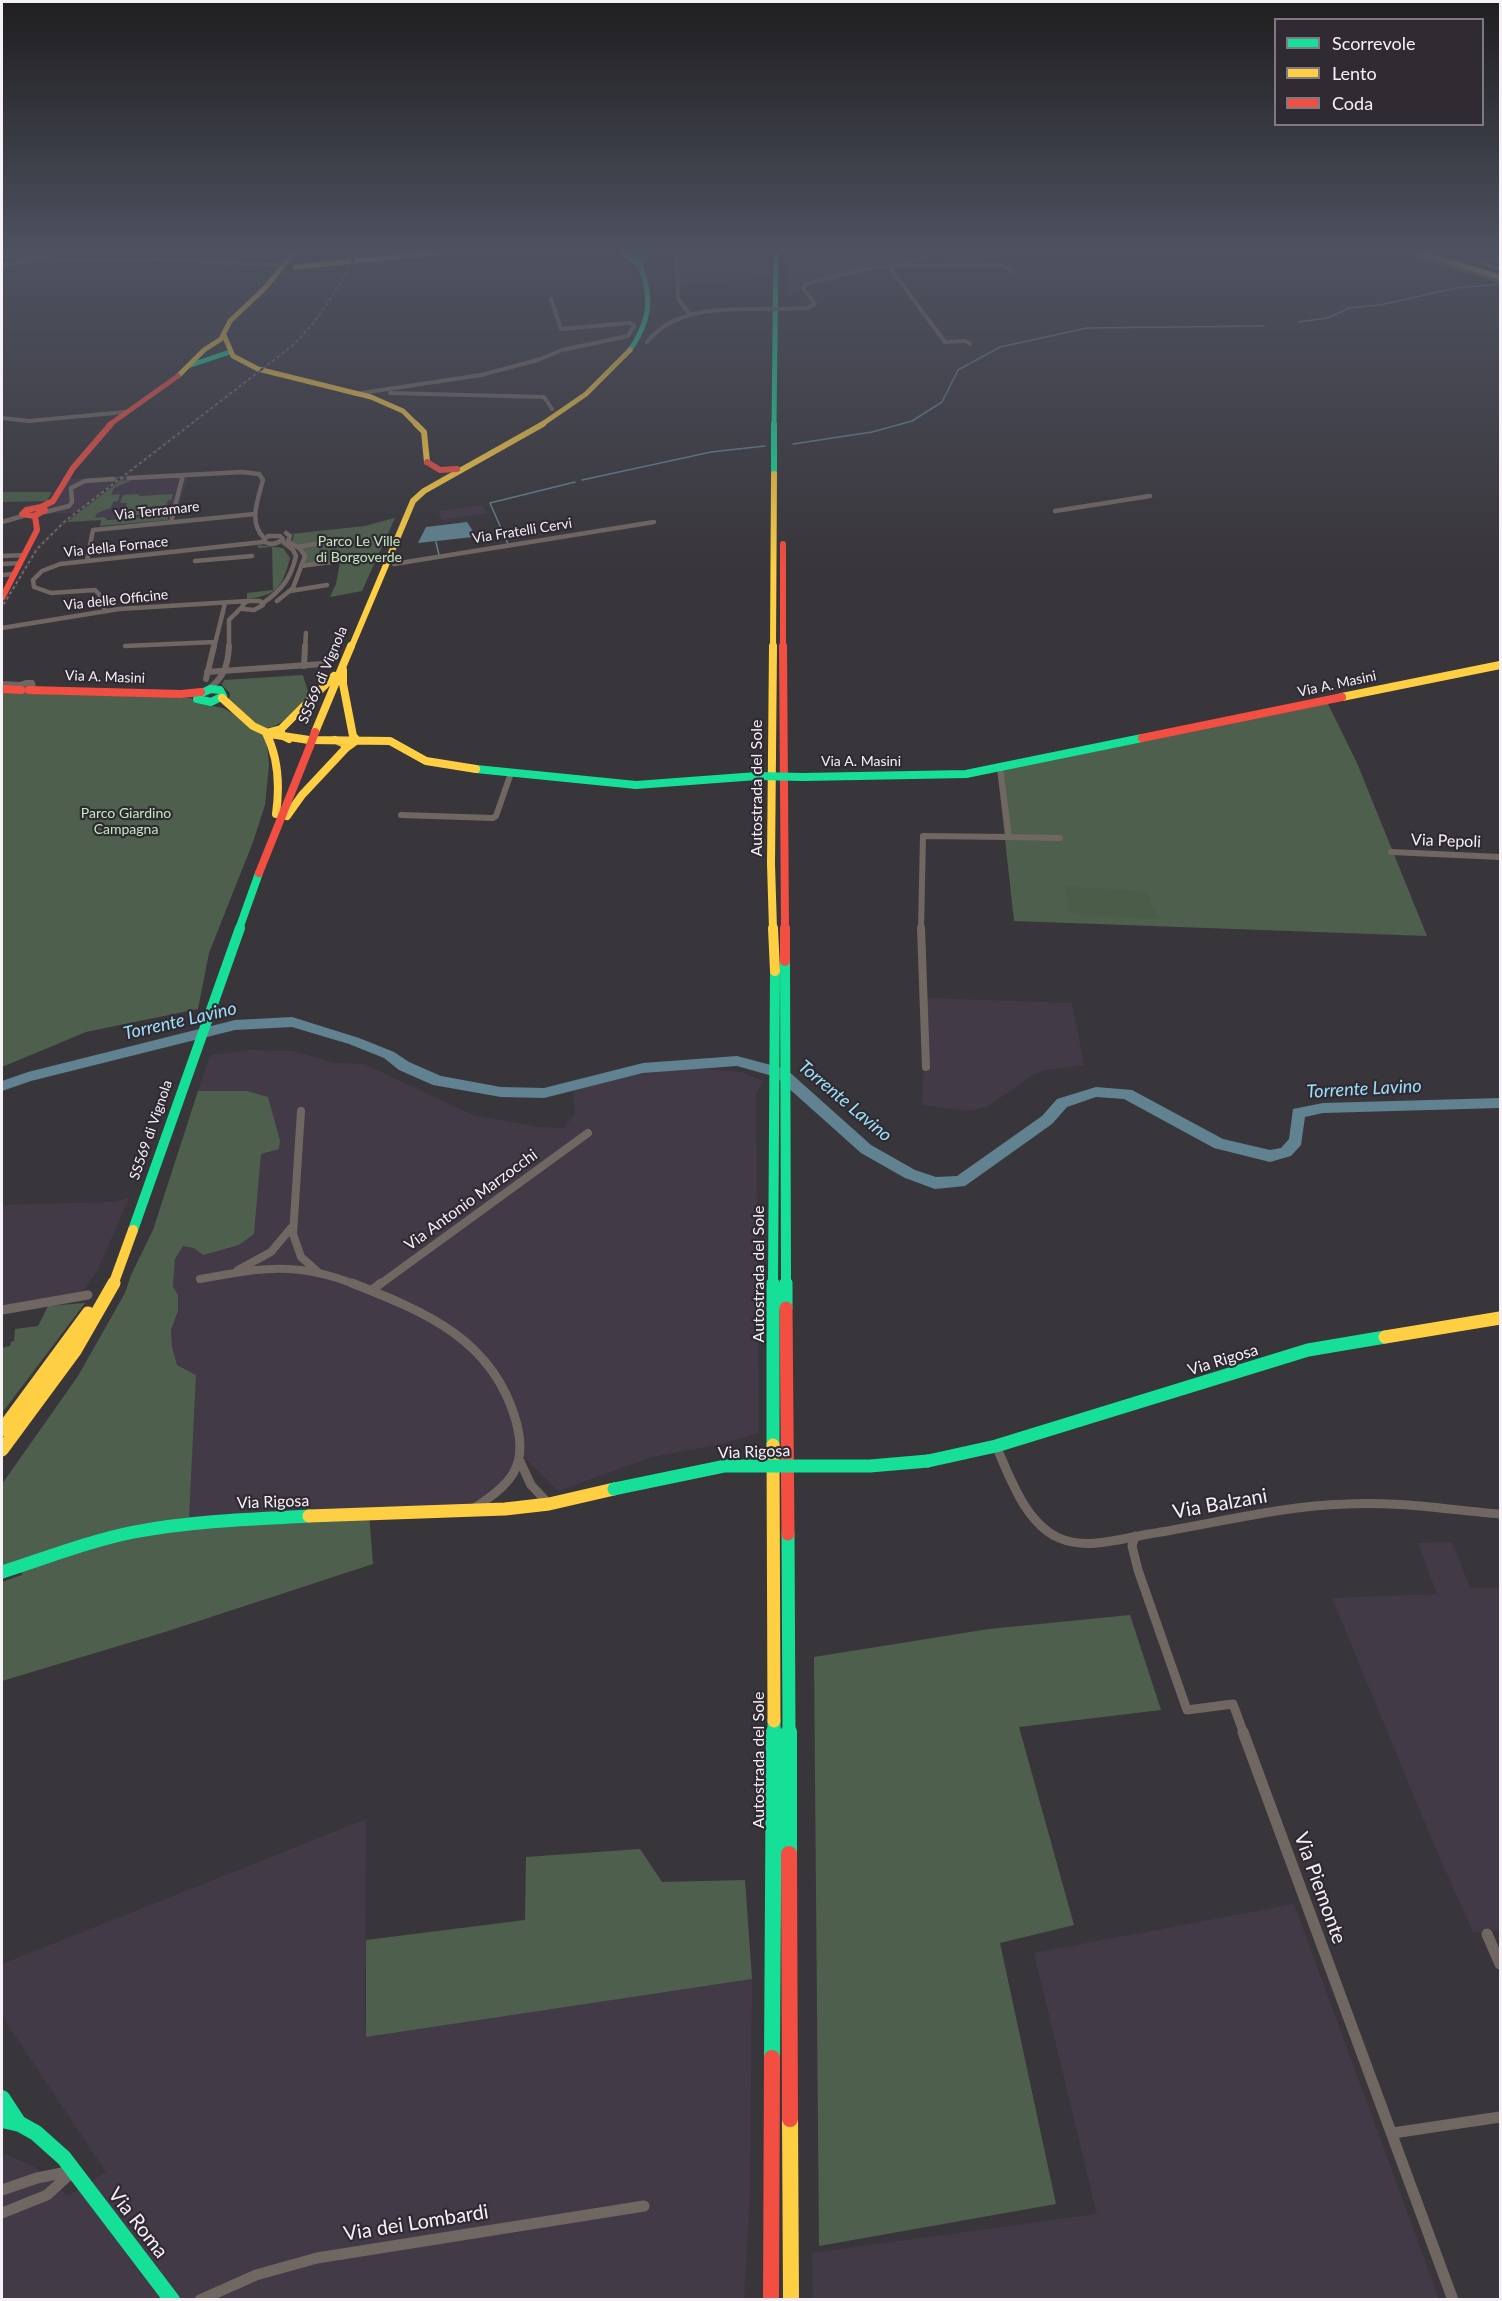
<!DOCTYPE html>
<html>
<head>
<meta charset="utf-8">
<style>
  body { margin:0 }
  #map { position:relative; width:1502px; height:2301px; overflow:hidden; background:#39363b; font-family:Lato,sans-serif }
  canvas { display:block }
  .frame { position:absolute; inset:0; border:3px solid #f5f1f7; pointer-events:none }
  .legend { position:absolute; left:1274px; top:18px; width:210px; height:108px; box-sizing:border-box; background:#302a33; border:2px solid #7f7a81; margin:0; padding:8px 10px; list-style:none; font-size:18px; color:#f5f1f7 }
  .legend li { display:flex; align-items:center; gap:12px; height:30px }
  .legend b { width:30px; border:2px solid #7f7a81 }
</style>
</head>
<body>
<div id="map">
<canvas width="1502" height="2301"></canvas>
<div class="frame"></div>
<ul class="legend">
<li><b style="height:8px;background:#16e098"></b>Scorrevole</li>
<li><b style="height:8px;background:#ffcf43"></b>Lento</li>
<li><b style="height:8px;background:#f24e42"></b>Coda</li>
</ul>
</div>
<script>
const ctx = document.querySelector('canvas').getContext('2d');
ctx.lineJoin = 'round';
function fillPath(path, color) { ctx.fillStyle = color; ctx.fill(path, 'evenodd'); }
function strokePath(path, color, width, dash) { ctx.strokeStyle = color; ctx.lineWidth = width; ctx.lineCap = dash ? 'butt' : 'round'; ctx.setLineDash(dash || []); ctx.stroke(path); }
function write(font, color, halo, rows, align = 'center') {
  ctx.font = font + ' Lato,sans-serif'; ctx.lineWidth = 4.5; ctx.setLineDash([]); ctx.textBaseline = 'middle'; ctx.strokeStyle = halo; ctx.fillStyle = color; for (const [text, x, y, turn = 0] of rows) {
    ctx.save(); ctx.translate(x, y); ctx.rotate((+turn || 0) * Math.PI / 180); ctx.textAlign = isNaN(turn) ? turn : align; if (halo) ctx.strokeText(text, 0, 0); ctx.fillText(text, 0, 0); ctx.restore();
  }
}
fillPath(new Path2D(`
  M357,249H473L350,262Z
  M788,249H852L859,255L915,252L918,259L904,265L862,269L788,293Z
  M772,253L771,276L678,287L679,260Z
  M189,473L176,515L67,522L77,513H41L64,479Z
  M482,505L487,513L442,520L438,511Z
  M926,998L1072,1003L1084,1065L1047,1070L1034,1074L987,1107L967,1111L922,1105Z
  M251,1050L292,1051L335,1063L364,1064L473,1115L538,1127L564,1128L575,1113L573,1090L619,1079L664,1070L693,1068L741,1072L763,1081L756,1093L759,1433L722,1444L652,1457L558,1491L523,1456L502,1487L476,1511L189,1519L196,1375L177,1365L172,1347L171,1330L178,1311V1295L173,1286L175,1259L183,1246L194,1248L254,1234L261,1154L279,1148L280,1141L216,1093L198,1091L210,1055Z
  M129,1198L97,1271L79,1296L2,1311V1205L113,1202Z
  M1452,1542L1470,1588H1500V1930L1473,1932L1435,1847L1332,1598L1437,1594L1418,1543Z
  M366,1819L365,2028L367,2037L752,1979L750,2193L744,2299L2,2300V2155L5,2154L34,2167L68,2196L106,2172L2,2016V1964Z
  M1294,1904L1439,2299H813L812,2253L1097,2214L1034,1953Z`), '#433a48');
fillPath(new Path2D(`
  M239,252L288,253L284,259L233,260Z
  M132,480L114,488L111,495L120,494L118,501L113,502L111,508L97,513L95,518L104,517L108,520L169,515L168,520L100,526L101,520L67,522L120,481Z
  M138,494L140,496L173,494L171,500H168L164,513L123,516L127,503H120L123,495Z
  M395,518L362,591L330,597L336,584L340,562L304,567C307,553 305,549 292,542L294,535L291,534L364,526Z
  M258,545L283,548L290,558C282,587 278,595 247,599V593L273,590L272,547L258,548Z
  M303,675L309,695C296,708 281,730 261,728L229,699L230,693L222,685L224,680Z
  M2,689L191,698L196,703L223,708L266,732L269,765L265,805L253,842L209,953L198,1009L86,1032L2,1067Z
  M1327,702L1357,763L1427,936L1014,921L997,767Z
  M198,1091H247L268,1097L280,1141L279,1149L261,1154L254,1234L239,1245L203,1255L194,1248L183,1246L175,1259L173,1286L178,1295V1311L171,1330L172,1347L177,1365L196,1375L189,1519L369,1513L373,1564L165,1632L2,1681V1582L22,1575L21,1562L2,1566V1484L78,1376L125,1293L131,1275L153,1230Z
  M85,1303L2,1413V1348L10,1346L11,1342L14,1341L15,1329L38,1326L48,1306Z
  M1130,1615L1161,1710L1019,1727L1074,1925L1000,1943L1056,2204L819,2246L814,1657L989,1629Z
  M640,1849L662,1882L745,1880L752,1979L366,2037V1940L525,1920L526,1857Z`), '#4f5f4d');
fillPath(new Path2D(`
  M2,492H52L47,501L2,502Z
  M1065,886L1147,892L1154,910L1163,919L1070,914Z`), '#4b5d49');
fillPath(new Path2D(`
  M467,522L474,533L473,537L418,543L426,527Z`), '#618290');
strokePath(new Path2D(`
  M1299,322L1327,318L1350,308L1380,305L1456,288L1500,284
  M793,444L872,432L912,421L942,402L958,370L1000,347L1087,328L1264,326
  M582,480L711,452L765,446
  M436,542L439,555
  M508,544L490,503L575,482`), '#618290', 1.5);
fillPath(new Path2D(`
  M292,1017L359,1038L394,1052L409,1062L441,1076L501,1087L544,1088L643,1063L737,1056L786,1069L871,1145L915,1170L936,1177L957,1176L1042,1116L1057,1099L1096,1087L1132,1090L1223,1139L1270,1150L1281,1148L1289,1139L1293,1109L1323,1103L1500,1098V1108L1323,1113L1305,1117L1301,1145L1291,1156L1270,1162L1214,1148L1124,1099L1096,1097L1067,1107L1052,1124L965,1186L935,1189L905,1178L861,1153L776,1077L737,1066L643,1073L544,1098L501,1097L433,1085L399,1070L384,1058L349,1044L292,1027L235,1030L31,1081L2,1091V1081L28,1072L235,1020Z`), '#618290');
strokePath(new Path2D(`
  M113,479L129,478`), '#555257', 4.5, [4.5, 2]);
strokePath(new Path2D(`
  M676,249L678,298L690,315
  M1394,249L1500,281
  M1458,249L1476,261L1500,269
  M2,255L70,260L160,259L283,265
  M1482,261L1500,260
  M2,265L30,260
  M906,266L999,265L1013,271
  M889,267L945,342L966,341L970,344
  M788,309L808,308L815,304L803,288L807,284L866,269L906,264L946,249
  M647,342C675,307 724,309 766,309
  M390,393L544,397L552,409
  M355,394L481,375L538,360L562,350L628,336L634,326L630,323L561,329L551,299
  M2,418L29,421L125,412`), '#716762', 4);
strokePath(new Path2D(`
  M129,478L242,472L259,474L263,480C258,499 248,522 264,538
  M1055,511L1150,496
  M45,512L69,506L72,502L71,488L85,481L113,479
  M2,522L23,516
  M171,522L183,475
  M268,536H280L283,539C277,544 270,546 263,541Z
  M297,547L345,539
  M2,556L25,555
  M87,561L93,530L255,514
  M195,561L252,556
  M2,564L21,563
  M394,564L654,522
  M301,566L338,561
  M2,575L15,574
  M290,591L327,585
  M248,601H260L263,605L254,610L243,609V604Z
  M277,601L293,588L305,556L300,549L288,541L290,536L286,533
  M263,603C282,590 291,578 296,556L293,550L282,541
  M105,611L99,594L95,590L51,593L34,587L33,580L42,571L60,564L263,542
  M2,628L119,609L248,601
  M125,646L215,642
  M214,648L225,603
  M229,648V620L242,607
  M305,648L306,633`), '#716762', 4.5);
strokePath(new Path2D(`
  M304,666L305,646
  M207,672L323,664
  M206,679L214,646
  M26,683H32L33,687L25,690L18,689L20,685Z
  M2,684L20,685
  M208,689C224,678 228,665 229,646
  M401,815L493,818L496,816L511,773
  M1009,837L1060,838
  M1391,852L1500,857
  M921,929L923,836L1009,837L1000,768`), '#716762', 6);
strokePath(new Path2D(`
  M921,928L926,1067
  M301,1111L293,1234L301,1257L317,1271
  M238,1270L271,1252L291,1228
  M200,1279C261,1268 297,1261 356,1285
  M379,1285L588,1133`), '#716762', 8);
strokePath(new Path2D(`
  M352,1283C425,1312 493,1339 516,1421C529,1468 510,1484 473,1509
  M372,1290L381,1283
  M2,1310L88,1295
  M996,1446C1010,1477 1025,1523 1059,1538C1086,1550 1120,1539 1149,1534C1214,1524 1279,1506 1346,1504C1397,1501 1449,1510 1500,1514
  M520,1461L531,1485L549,1504
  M1135,1536L1132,1546L1138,1570L1187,1710L1233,1704L1244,1734`), '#716762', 9);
strokePath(new Path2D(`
  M1243,1732L1453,2300
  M1487,1934L1500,1964
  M1393,2133L1500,2117
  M2,2190L37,2178L72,2171
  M2,2213L47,2195L73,2171
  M200,2300L256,2275L317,2258L644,2206`), '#716762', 11);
strokePath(new Path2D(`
  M617,249L640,266
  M285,264L296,249
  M640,266L647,249
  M630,350C656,312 650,290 634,249
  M191,365L230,352
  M774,425L776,249`), '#16e098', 5);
strokePath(new Path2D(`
  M774,474V424`), '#16e098', 6);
strokePath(new Path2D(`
  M211,689L220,690L223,696L211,702L197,699L199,694Z
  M476,769L636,785L757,776
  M803,777L966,774L1142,738
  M239,929L259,873`), '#16e098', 8);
strokePath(new Path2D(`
  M785,961L786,1285
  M133,1230L240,928
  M773,1285L775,971`), '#16e098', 10);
strokePath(new Path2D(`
  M773,1283V1445
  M786,1283V1308
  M928,1461L996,1446L1308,1350L1385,1337
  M788,1534L789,1734
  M2,1572C46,1558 89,1541 134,1532C192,1521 251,1519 309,1516
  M774,1734V1721`), '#16e098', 13);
strokePath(new Path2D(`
  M789,1732V1854
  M772,2058L774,1732
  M2,2098L19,2124
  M2,2120L20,2124L36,2133L64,2158L172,2300`), '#16e098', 16);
strokePath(new Path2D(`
  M1409,249L1500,277
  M295,267L476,249
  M224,335L233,356L258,369L371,397L403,411L417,425
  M178,376L204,350L221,339L230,321L265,288L282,267
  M541,425L586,394L630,350`), '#ffcf43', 5);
strokePath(new Path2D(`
  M416,424L424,432L427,462
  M351,648L413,501L424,491L543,424
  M773,648L774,474`), '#ffcf43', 6);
strokePath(new Path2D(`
  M773,646L771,864L773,929
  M343,670V684L353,736L357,740L346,748
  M1342,697L1500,665
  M222,698L253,726L270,734L309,740L390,741L426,761L476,769
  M315,732L351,646
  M289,739L281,735V729L334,676
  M276,814C280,786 279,759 266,733L281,729
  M287,816L302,795L346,748L343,743L335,740`), '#ffcf43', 8);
strokePath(new Path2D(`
  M773,928L775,971
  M113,1285L133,1230`), '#ffcf43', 10);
strokePath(new Path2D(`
  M1385,1337L1500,1318
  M2,1430L88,1313
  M773,1445L774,1721
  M2,1450L75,1351L114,1283
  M309,1516L505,1509L549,1504L614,1489`), '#ffcf43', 13);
strokePath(new Path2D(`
  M790,2119L791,2300`), '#ffcf43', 16);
strokePath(new Path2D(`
  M109,425L178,376`), '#f24e42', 5);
strokePath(new Path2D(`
  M427,462L440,470L457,469
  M41,507L45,510L34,516L22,514L26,510Z
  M41,507L53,501L73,468L111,424
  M783,544V648
  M2,598L37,530L35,516`), '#f24e42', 6);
strokePath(new Path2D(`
  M783,646L785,929
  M2,689L21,690
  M29,690L181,694L201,692
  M1142,738L1342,697
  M259,873L310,746`), '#f24e42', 8);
strokePath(new Path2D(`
  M785,928V961`), '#f24e42', 10);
strokePath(new Path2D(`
  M786,1308L788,1534`), '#f24e42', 13);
strokePath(new Path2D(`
  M789,1854L790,2119
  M771,2300L772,2058`), '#f24e42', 16);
const rail = new Path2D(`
  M2,607L37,549L64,522L292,346C322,318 340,284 359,249`);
strokePath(rail, '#746d6c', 2);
strokePath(rail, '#302a33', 1.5, [3]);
strokePath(new Path2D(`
  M766,309H788`), '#716762', 4);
strokePath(new Path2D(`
  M757,776L803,777`), '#16e098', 8);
strokePath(new Path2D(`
  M614,1489L725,1466H870L928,1461`), '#16e098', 13);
strokePath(new Path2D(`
  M310,746L315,732`), '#f24e42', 8);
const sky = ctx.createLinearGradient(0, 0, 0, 571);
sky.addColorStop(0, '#1f1e20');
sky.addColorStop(0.44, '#4e5260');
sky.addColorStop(1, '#4e526000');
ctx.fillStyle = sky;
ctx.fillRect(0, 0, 1502, 571);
write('14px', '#f5f1f7', '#302a33', [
  ["Via Terramare",157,511,-6],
  ["Via Fratelli Cervi",522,531,-9],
  ["Via della Fornace",116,547,-6],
  ["Via delle Officine",116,600,-6],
  ["SS569 di Vignola",323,675,-67],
  ["Via A. Masini",105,677,2],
  ["Via A. Masini",1337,684,-12],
  ["Via A. Masini",861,761],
  ["SS569 di Vignola",151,1130,-71]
]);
write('14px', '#c1eaba', '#302a33', [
  ["Parco Le Ville",359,541],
  ["di Borgoverde",359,557],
  ["Parco Giardino",126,813],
  ["Campagna",126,829]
]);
write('16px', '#f5f1f7', '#302a33', [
  ["Autostrada del Sole",757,788,-90],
  ["Via Pepoli",1446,841,2],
  ["Via Antonio Marzocchi",471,1200,-36],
  ["Autostrada del Sole",759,1274,-90],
  ["Via Rigosa",1223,1360,-17],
  ["Via Rigosa",754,1452,-2],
  ["Via Rigosa",273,1502,-2],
  ["Autostrada del Sole",759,1760,-90]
]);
write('italic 18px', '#9be0f9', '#302a33', [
  ["Torrente Lavino",180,1021,-13],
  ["Torrente Lavino",1364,1089,-3],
  ["Torrente Lavino",845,1101,40]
]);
write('20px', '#f5f1f7', '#302a33', [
  ["Via Balzani",1220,1504,-10],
  ["Via Piemonte",1320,1888,70],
  ["Via Roma",138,2223,52],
  ["Via dei Lombardi",416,2223,-9]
]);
</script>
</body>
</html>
